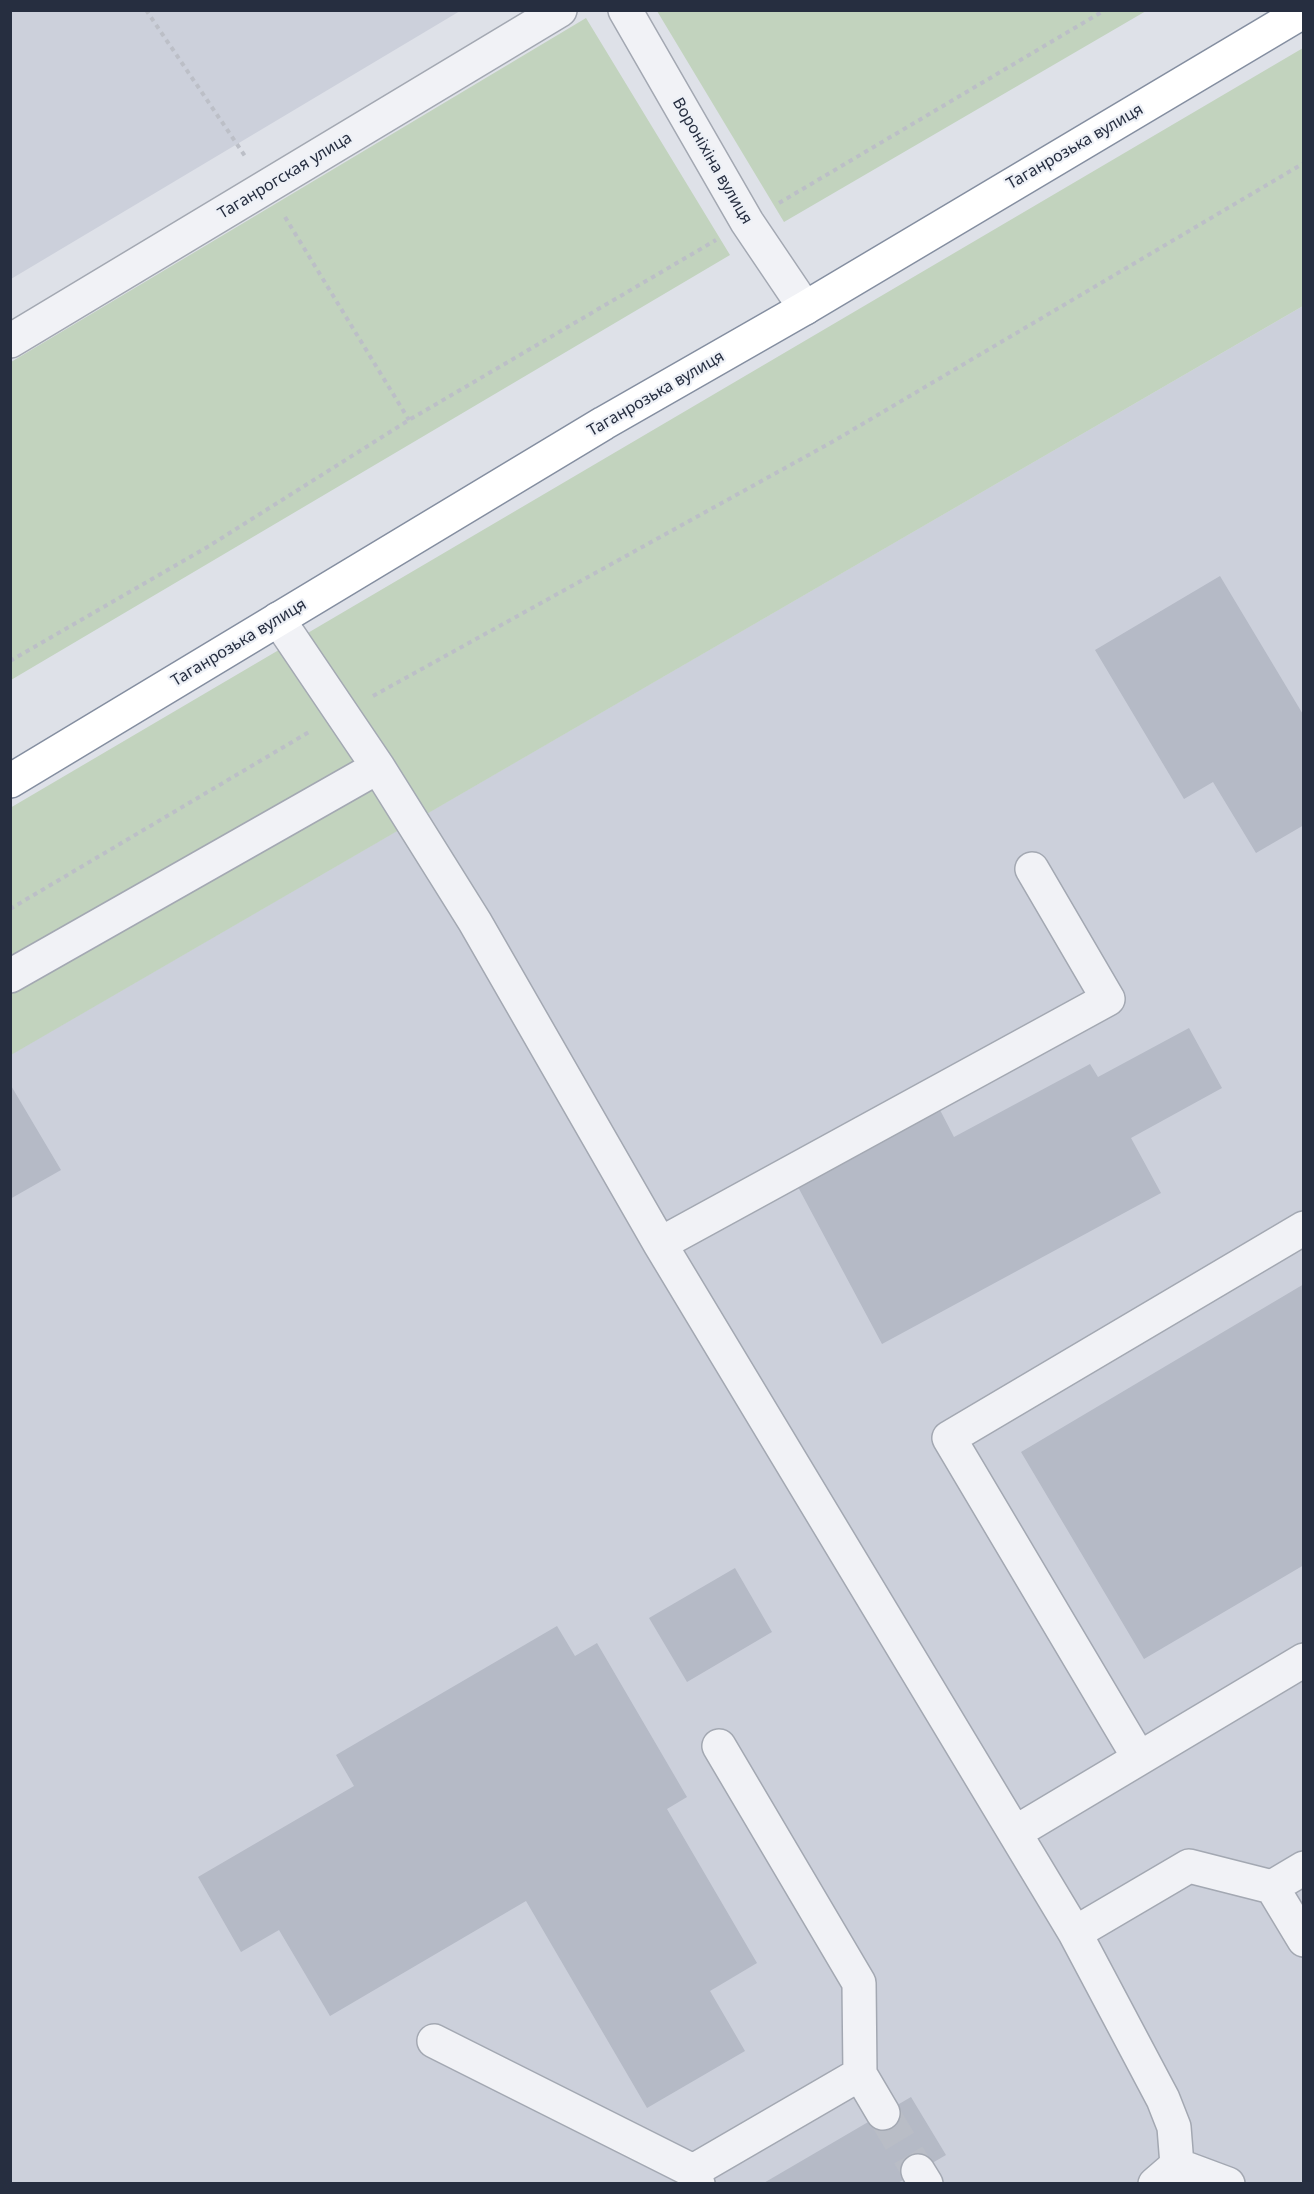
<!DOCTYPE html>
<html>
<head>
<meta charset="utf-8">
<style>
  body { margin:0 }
  #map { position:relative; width:1314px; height:2194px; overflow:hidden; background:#dee1e8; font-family:"Noto Sans",sans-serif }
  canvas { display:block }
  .frame { position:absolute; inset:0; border:12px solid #262e40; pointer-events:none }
</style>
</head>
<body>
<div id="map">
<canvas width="1314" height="2194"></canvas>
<div class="frame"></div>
</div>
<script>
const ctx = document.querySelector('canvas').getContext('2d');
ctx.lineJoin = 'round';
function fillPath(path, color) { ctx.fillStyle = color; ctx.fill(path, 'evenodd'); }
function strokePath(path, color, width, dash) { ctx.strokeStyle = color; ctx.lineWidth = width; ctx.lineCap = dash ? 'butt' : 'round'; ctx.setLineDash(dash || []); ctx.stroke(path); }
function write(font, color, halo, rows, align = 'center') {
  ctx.font = font + ' "Noto Sans",sans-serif'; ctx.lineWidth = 4.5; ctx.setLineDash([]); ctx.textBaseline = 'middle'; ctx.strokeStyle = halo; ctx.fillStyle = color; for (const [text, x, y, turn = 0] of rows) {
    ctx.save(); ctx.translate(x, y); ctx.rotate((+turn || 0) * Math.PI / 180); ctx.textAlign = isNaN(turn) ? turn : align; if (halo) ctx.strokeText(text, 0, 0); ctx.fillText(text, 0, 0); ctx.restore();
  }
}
fillPath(new Path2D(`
  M11,10H460V11L11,279Z
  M1303,306V2183H11L10,1055Z`), '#ccd0db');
fillPath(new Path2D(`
  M657,11H1146L784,222Z
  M586,18L730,255L11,680V362Z
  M1303,48V306L11,1055L10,808Z`), '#c2d3be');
fillPath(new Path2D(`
  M1220,576L1304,716V825L1256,853L1213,782L1184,799L1095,650Z
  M1189,1028L1222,1088L1131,1138L1161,1193L882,1344L798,1187L940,1110L954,1137L1090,1064L1098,1077Z
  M10,1084L61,1170L10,1199Z
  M1304,1284V1565L1144,1659L1021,1452Z
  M735,1568L772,1632L687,1682L649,1618Z
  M557,1626L575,1656L597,1643L687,1797L667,1809L757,1963L710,1991L745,2051L647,2108L526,1901L330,2016L279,1930L241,1952L198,1877L354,1786L336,1755Z
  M911,2097L946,2155L896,2184H762Z`), '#b5bac6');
strokePath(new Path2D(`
  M883,2113L918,2171`), '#b9bdc6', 33, [33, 16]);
const minor = new Path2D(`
  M625,10L747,222L805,308
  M10,341L560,10
  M278,619L378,767L475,922L660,1244L1075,1933L1163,2099L1174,2127L1177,2165
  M10,976L378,767
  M660,1244L1108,999L1032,869
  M719,1746L859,1983L860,2074L883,2113
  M1139,1758L949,1438L1304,1228
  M1016,1832L1304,1660
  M1272,1887L1304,1868
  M1075,1933L1189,1866L1272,1887L1304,1940
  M434,2041L693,2171L698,2184
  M1177,2165L1228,2184
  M693,2171L860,2074
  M918,2171L926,2184
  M1155,2184L1177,2165`);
const highway = new Path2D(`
  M10,781L604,423L805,308L1304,11`);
strokePath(minor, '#a3a8b2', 36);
strokePath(highway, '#848ea0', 36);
strokePath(new Path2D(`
  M146,10L245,156
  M779,203L1105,10
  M285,217L409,420
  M10,661L209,546L409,420L716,240
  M373,696L832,442L1304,163
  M10,909L309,732`), '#bcbfc7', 4, [4.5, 4.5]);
strokePath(minor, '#f1f2f6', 33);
strokePath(highway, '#fff', 33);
write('16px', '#262e40', '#edf0f6', [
  ["Таганрозька вулиця",1075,147,-30],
  ["Вороніхіна вулиця",712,161,60],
  ["Таганрогская улица",285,176,-31],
  ["Таганрозька вулиця",656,394,-30],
  ["Таганрозька вулиця",239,643,-31]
]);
</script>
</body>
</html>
